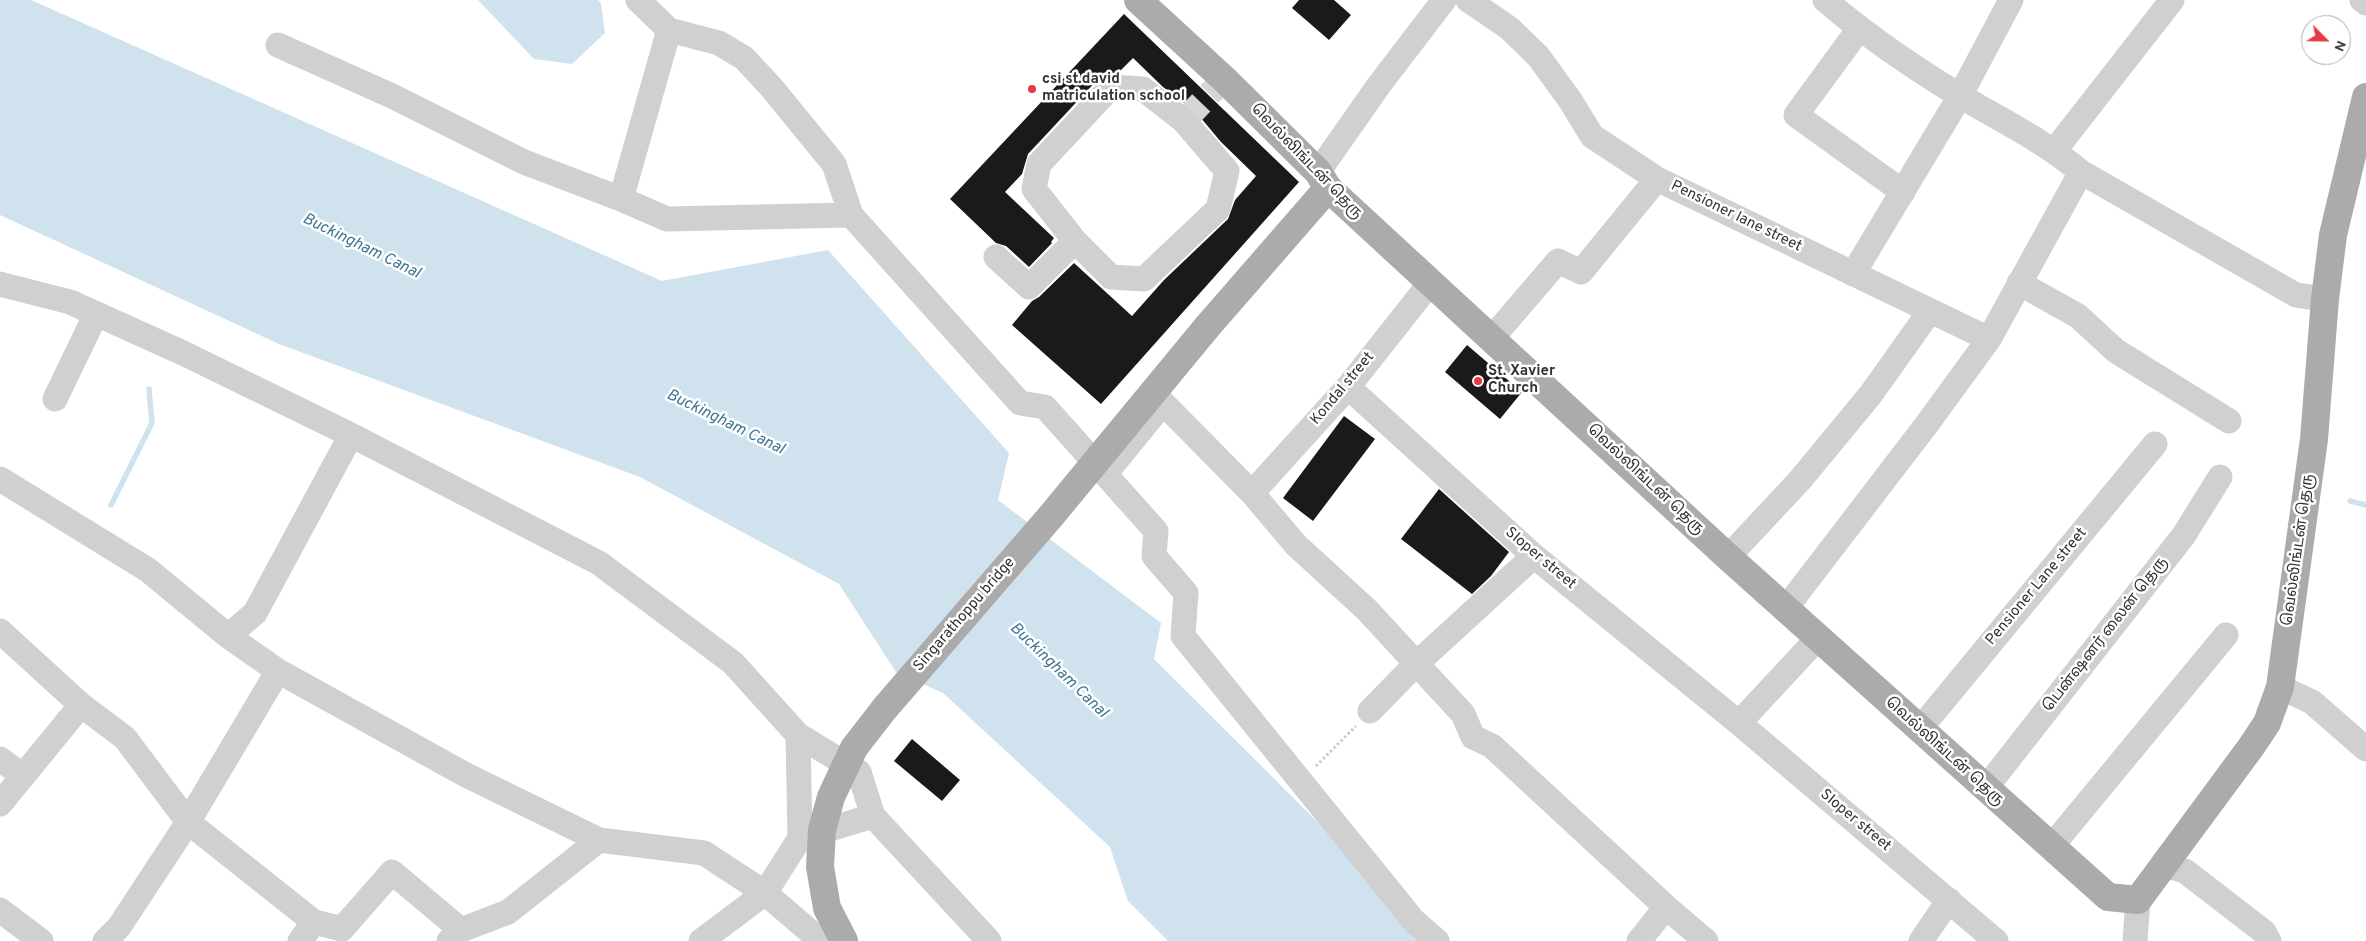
<!DOCTYPE html>
<html>
<head>
<meta charset="utf-8">
<style>
  body { margin:0 }
  #map { position:relative; width:2366px; height:941px; overflow:hidden; background:#fff; font-family:Overpass,sans-serif }
  canvas { display:block }
  .north { position:absolute; left:2301px; top:15px; width:50px; height:50px; box-sizing:border-box; background:#fff; border:1px solid #adadad; border-radius:50%; rotate:113deg; font-size:14px; font-weight:700; line-height:20px; text-align:center; color:#333 }
  .north::after { content:''; display:block; margin:auto; width:18px; height:22px; background:#e63946; clip-path:polygon(50% 0,100% 100%,50% 72%,0 100%) }
</style>
</head>
<body>
<div id="map">
<canvas width="2366" height="941"></canvas>
<div class="north">N</div>
</div>
<script>
const ctx = document.querySelector('canvas').getContext('2d');
ctx.lineJoin = 'round';
function fillPath(path, color) { ctx.fillStyle = color; ctx.fill(path, 'evenodd'); }
function strokePath(path, color, width, dash) { ctx.strokeStyle = color; ctx.lineWidth = width; ctx.lineCap = dash ? 'butt' : 'round'; ctx.setLineDash(dash || []); ctx.stroke(path); }
function write(font, color, halo, rows, align = 'center') {
  ctx.font = font + ' Overpass,"Noto Sans Tamil",sans-serif'; ctx.lineWidth = 5; ctx.setLineDash([]); ctx.textBaseline = 'middle'; ctx.strokeStyle = halo; ctx.fillStyle = color; for (const [text, x, y, turn = 0] of rows) {
    ctx.save(); ctx.translate(x, y); ctx.rotate((+turn || 0) * Math.PI / 180); ctx.textAlign = isNaN(turn) ? turn : align; if (halo) ctx.strokeText(text, 0, 0); ctx.fillText(text, 0, 0); ctx.restore();
  }
}
fillPath(new Path2D(`
  M0,0H31L662,281L828,250L1009,453L998,500L1161,623L1154,659L1437,941H1168L1128,901L1110,847L943,693L896,672L839,584L640,477L279,344L0,215Z
  M478,0H598L601,3L605,33L572,64L534,59Z`), '#cfe2ee');
strokePath(new Path2D(`
  M2350,501L2366,505
  M111,505L152,423L149,389`), '#cfe2ee', 5.5);
fillPath(new Path2D(`
  M1299,0H1334L1351,15L1329,40L1292,8Z
  M1124,14L1299,182L1101,404L1012,325L1032,301L1039,297L1074,263L1132,316L1164,280L1228,219L1235,200L1256,176L1221,142L1195,111L1163,87L1133,58L1118,73L1106,74L1100,77L1028,154L1022,174L1005,192L1054,238L1051,242L1052,243L1029,267L1006,246L996,243L950,199Z
  M1467,345L1522,392L1500,419L1445,372Z
  M1344,416L1375,439L1313,521L1283,498Z
  M1439,489L1509,552L1491,576L1472,594L1401,539Z
  M912,739L960,780L942,801L894,761Z`), '#1a1a1a');
strokePath(new Path2D(`
  M1184,121L1224,79`), '#d6d6d6', 25, [25, 12]);
strokePath(new Path2D(`
  M1316,766L1356,726`), '#cdcdcd', 3, [2.5, 2.5]);
strokePath(new Path2D(`
  M638,0L669,30L719,43L744,58L771,87L834,164L851,215L1020,403L1045,407L1156,531L1154,556L1186,593L1183,636L1414,921L1437,941
  M1468,0L1509,28L1538,56L1570,100L1592,136L1657,179
  M1825,0C1867,36 1914,68 1962,97C2003,121 2044,141 2081,172L2296,295L2325,299
  M2362,0L2366,3
  M1859,29L1796,115L1903,192
  M278,45L392,96L524,162L621,199L667,219L851,215
  M2055,150L2172,0
  M1318,172L1379,85L1444,0
  M621,199L669,30
  M996,257L1029,287L1075,241L1034,189L1039,164L1111,87L1143,89L1184,121L1227,171L1218,209L1144,279L1111,277L1075,241
  M1853,274L1960,96L2011,0
  M2019,283L2078,316L2116,351L2229,421
  M0,284L70,302L183,353L351,435L599,563L733,663L798,735L800,838
  M1492,338L1558,261L1581,272L1657,179L1989,339
  M1348,387L1534,556L1739,723L1996,941
  M55,399L96,314
  M1105,474L1163,403L1252,493L1296,545L1367,610L1463,714L1473,737L1492,746L1666,907L1706,941
  M0,479L148,570L228,636L278,671L466,775L599,840L704,853L765,893L821,941
  M1252,493L1348,387L1431,282
  M1728,557L1800,480L1871,394L1930,311
  M1786,608L1927,424L1989,339L2081,172
  M0,631L81,705L125,738L188,822L314,922L342,929L392,872L461,930
  M228,636L255,613L351,435
  M2280,687L2312,702L2366,749
  M1370,711L1416,664L1534,556
  M1739,723L1818,638
  M1919,730L2155,444
  M798,735L859,772L873,816
  M0,759L22,775
  M1985,789L2184,535L2220,477
  M0,804L81,705
  M2051,847L2226,635
  M2163,865L2185,871L2264,932L2269,941
  M0,910L41,941
  M105,941L119,927L188,822L278,671
  M300,941L314,922
  M449,941L461,930L508,912L599,840
  M701,941L765,893L800,838L873,816L989,941
  M1639,941L1666,907
  M1921,941L1949,900
  M2135,941L2138,900`), '#d0d0d0', 25);
strokePath(new Path2D(`
  M1138,0L1224,79L1318,172L1328,188L1728,557L2108,897L2138,900L2251,747L2267,723L2280,687L2314,439L2325,299L2333,235L2366,97
  M1207,327L1328,188`), '#ababab', 28);
strokePath(new Path2D(`
  M844,941L827,908L820,867L822,830L831,797L854,748L885,708L1051,516L1207,327`), '#ababab', 28);
for (const [x, y, r, color] of [
  [1032,89,5,"#e63946"],
  [1478,381,5,"#e63946"]
]) { const dot = new Path2D(); dot.arc(x, y, r, 0, 2 * Math.PI); ctx.fillStyle = color; ctx.fill(dot); strokePath(dot, '#fff', 2); }
write('bold 15px', '#333', '#fff', [
  ["csi st.david",1042,80],
  ["matriculation school",1042,97],
  ["St. Xavier",1488,372],
  ["Church",1488,389]
], 'left');
write('15px', '#333', '#fff', [
  ["வெல்லிங்டன் தெரு",1306,162,46],
  ["Pensioner lane street",1736,217,26],
  ["Kondal street",1343,389,-50],
  ["வெல்லிங்டன் தெரு",1645,480,43],
  ["வெல்லிங்டன் தெரு",2299,550,-82],
  ["Sloper street",1540,559,40],
  ["Pensioner Lane street",2037,587,-50],
  ["Singarathoppu bridge",965,615,-49],
  ["பென்ஷனர் லைன் தெரு",2106,635,-52],
  ["வெல்லிங்டன் தெரு",1944,752,42],
  ["Sloper street",1855,821,40]
]);
write('italic 16px', '#3f7597', '#fff', [
  ["Buckingham Canal",361,247,26],
  ["Buckingham Canal",725,423,26],
  ["Buckingham Canal",1058,671,44]
]);
</script>
</body>
</html>
